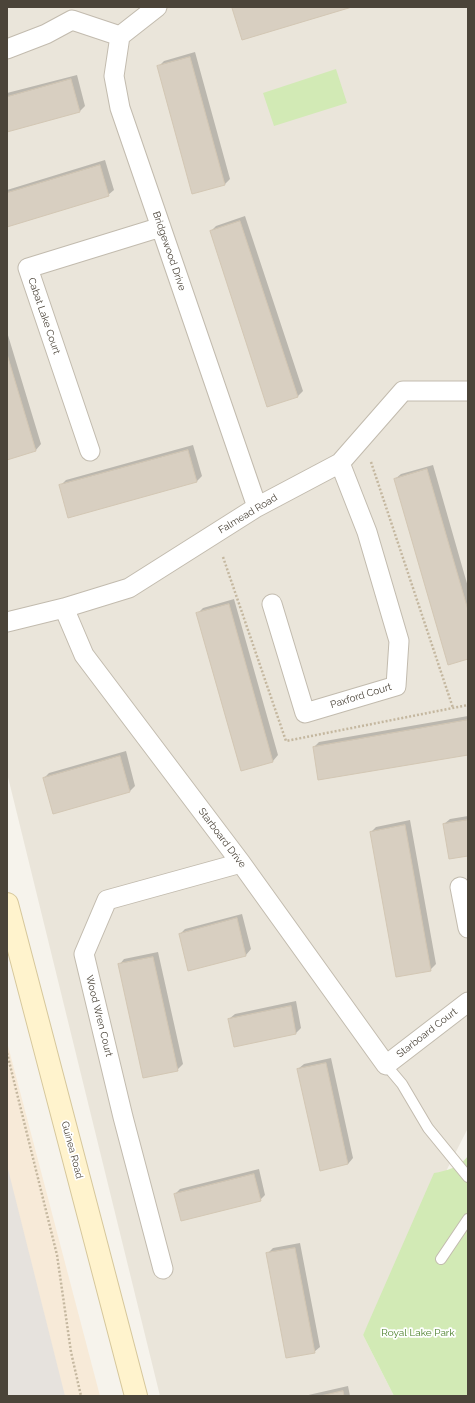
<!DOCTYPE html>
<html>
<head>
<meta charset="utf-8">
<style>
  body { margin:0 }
  #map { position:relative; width:475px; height:1403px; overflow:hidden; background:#f6f3ec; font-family:Raleway,sans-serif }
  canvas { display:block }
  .frame { position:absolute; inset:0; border:8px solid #4b4439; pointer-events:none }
</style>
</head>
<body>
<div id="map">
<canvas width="475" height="1403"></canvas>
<div class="frame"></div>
</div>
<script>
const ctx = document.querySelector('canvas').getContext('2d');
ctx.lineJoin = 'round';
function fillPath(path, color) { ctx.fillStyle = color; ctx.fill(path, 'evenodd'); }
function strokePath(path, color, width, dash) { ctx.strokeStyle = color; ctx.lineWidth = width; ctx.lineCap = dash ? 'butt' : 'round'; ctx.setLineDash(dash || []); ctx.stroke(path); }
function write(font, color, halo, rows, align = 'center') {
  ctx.font = font + ' Raleway,sans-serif'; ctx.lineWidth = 3.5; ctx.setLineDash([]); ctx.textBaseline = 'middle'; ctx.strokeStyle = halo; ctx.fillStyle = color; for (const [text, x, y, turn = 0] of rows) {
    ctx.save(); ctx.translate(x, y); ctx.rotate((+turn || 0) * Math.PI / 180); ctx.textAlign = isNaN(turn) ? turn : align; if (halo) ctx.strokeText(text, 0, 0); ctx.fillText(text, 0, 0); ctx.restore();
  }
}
fillPath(new Path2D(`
  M7,7H468V1128L363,1335L394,1396H160L7,773Z`), '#eae5da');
fillPath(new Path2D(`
  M7,1042L100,1396H7Z`), '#f7ead8');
fillPath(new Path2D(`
  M7,1165L65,1396H7Z`), '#e6e2dd');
fillPath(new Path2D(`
  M336,69L347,103L274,126L263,93Z
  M468,1156V1396H394L363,1335L434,1173C446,1171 460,1167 468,1156Z`), '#d2eab5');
fillPath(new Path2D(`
  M195,52L230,179L225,184L159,66L164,61Z
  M77,75L85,106L80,111L7,131V93Z
  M105,160L114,190L108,195L7,226V190Z
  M245,216L303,391L297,397L211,231L216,226Z
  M7,332L41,444L36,450L7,458Z
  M193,445L202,476L196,482L61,485L66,480Z
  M433,465L468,587V658L395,479L401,474Z
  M234,599L278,755L273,761L241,769L197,614L203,608Z
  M468,716V754L314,747L319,742Z
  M126,751L135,786L130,791L54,813L44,778L49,773Z
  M468,816V855L444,824L450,819Z
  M410,820L436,964L430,970L371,832L376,827Z
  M242,914L251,949L246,955L189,970L180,934L185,929Z
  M158,952L183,1064L177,1070L119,965L124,959Z
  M296,1001L301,1028L296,1033L229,1019L235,1014Z
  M331,1058L353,1158L348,1164L320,1169L298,1069L304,1064Z
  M259,1169L265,1195L260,1200L175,1194L180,1189Z
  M300,1243L320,1347L314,1352L267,1254L273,1248Z
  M348,1386L350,1396H304Z`), '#0003');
const building = new Path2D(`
  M235,7H352L242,40L232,8Z
  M190,57L225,185L192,194L157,66Z
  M71,79L80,112L7,132V97Z
  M100,165L109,196L7,227V193Z
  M240,221L298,397L267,407L210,231Z
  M7,354L36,451L7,460Z
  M188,450L197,482L68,518L59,485Z
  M427,469L468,610V659L448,665L394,479Z
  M229,604L273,762L241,771L196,613Z
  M468,720V755L318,780L313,747Z
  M120,756L130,792L53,814L43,778Z
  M468,820V856L449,859L443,824Z
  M405,825L431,971L396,977L370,832Z
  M237,918L246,956L188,971L179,934Z
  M153,957L178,1071L143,1078L118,964Z
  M291,1006L296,1034L234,1047L228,1019Z
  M326,1063L348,1164L320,1171L297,1069Z
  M254,1174L261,1201L181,1221L174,1194Z
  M295,1248L315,1353L286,1358L266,1253Z
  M343,1391L344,1396H321Z`);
fillPath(building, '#d8cfc1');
strokePath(building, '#d3c7b4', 1);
const service = new Path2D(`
  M386,1065L402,1084L428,1128L468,1177
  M441,1259L468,1219`);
const minor = new Path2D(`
  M157,7L120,36L114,76L120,108L257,507
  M7,49L46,34L72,20L120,36
  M90,451L28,268L161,227
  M272,604L305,713L396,686L399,641L367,532L340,463
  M64,608L84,655L241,863L386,1065L468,1002
  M7,622L64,608L129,588L257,507L340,463L403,391H468
  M460,887L468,928
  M163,1269L123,1117L84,954L107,900L241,863`);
const secondary = new Path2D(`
  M7,904L136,1396`);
strokePath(service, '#c2bbae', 12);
strokePath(minor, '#c2bbae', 21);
strokePath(secondary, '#d6c79b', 24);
strokePath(new Path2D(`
  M371,462L453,708
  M223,557L286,741L468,705
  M7,1053L57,1255L71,1352L81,1396`), '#c4b79f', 2.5, [2, 2]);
strokePath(service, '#fff', 10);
strokePath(minor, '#fff', 19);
strokePath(secondary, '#fff3cd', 22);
write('10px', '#4b4439', '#fff', [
  ["Bridgewood Drive",169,251,71],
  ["Cabat Lake Court",44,316,71],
  ["Falmead Road",248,514,-31],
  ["Paxford Court",361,696,-17],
  ["Starboard Drive",222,838,53],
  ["Wood Wren Court",99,1016,76],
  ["Starboard Court",427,1033,-38],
  ["Guinea Road",72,1150,75]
]);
write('10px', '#4a7f2a', '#fff', [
  ["Royal Lake Park",418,1333]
]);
</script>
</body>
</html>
